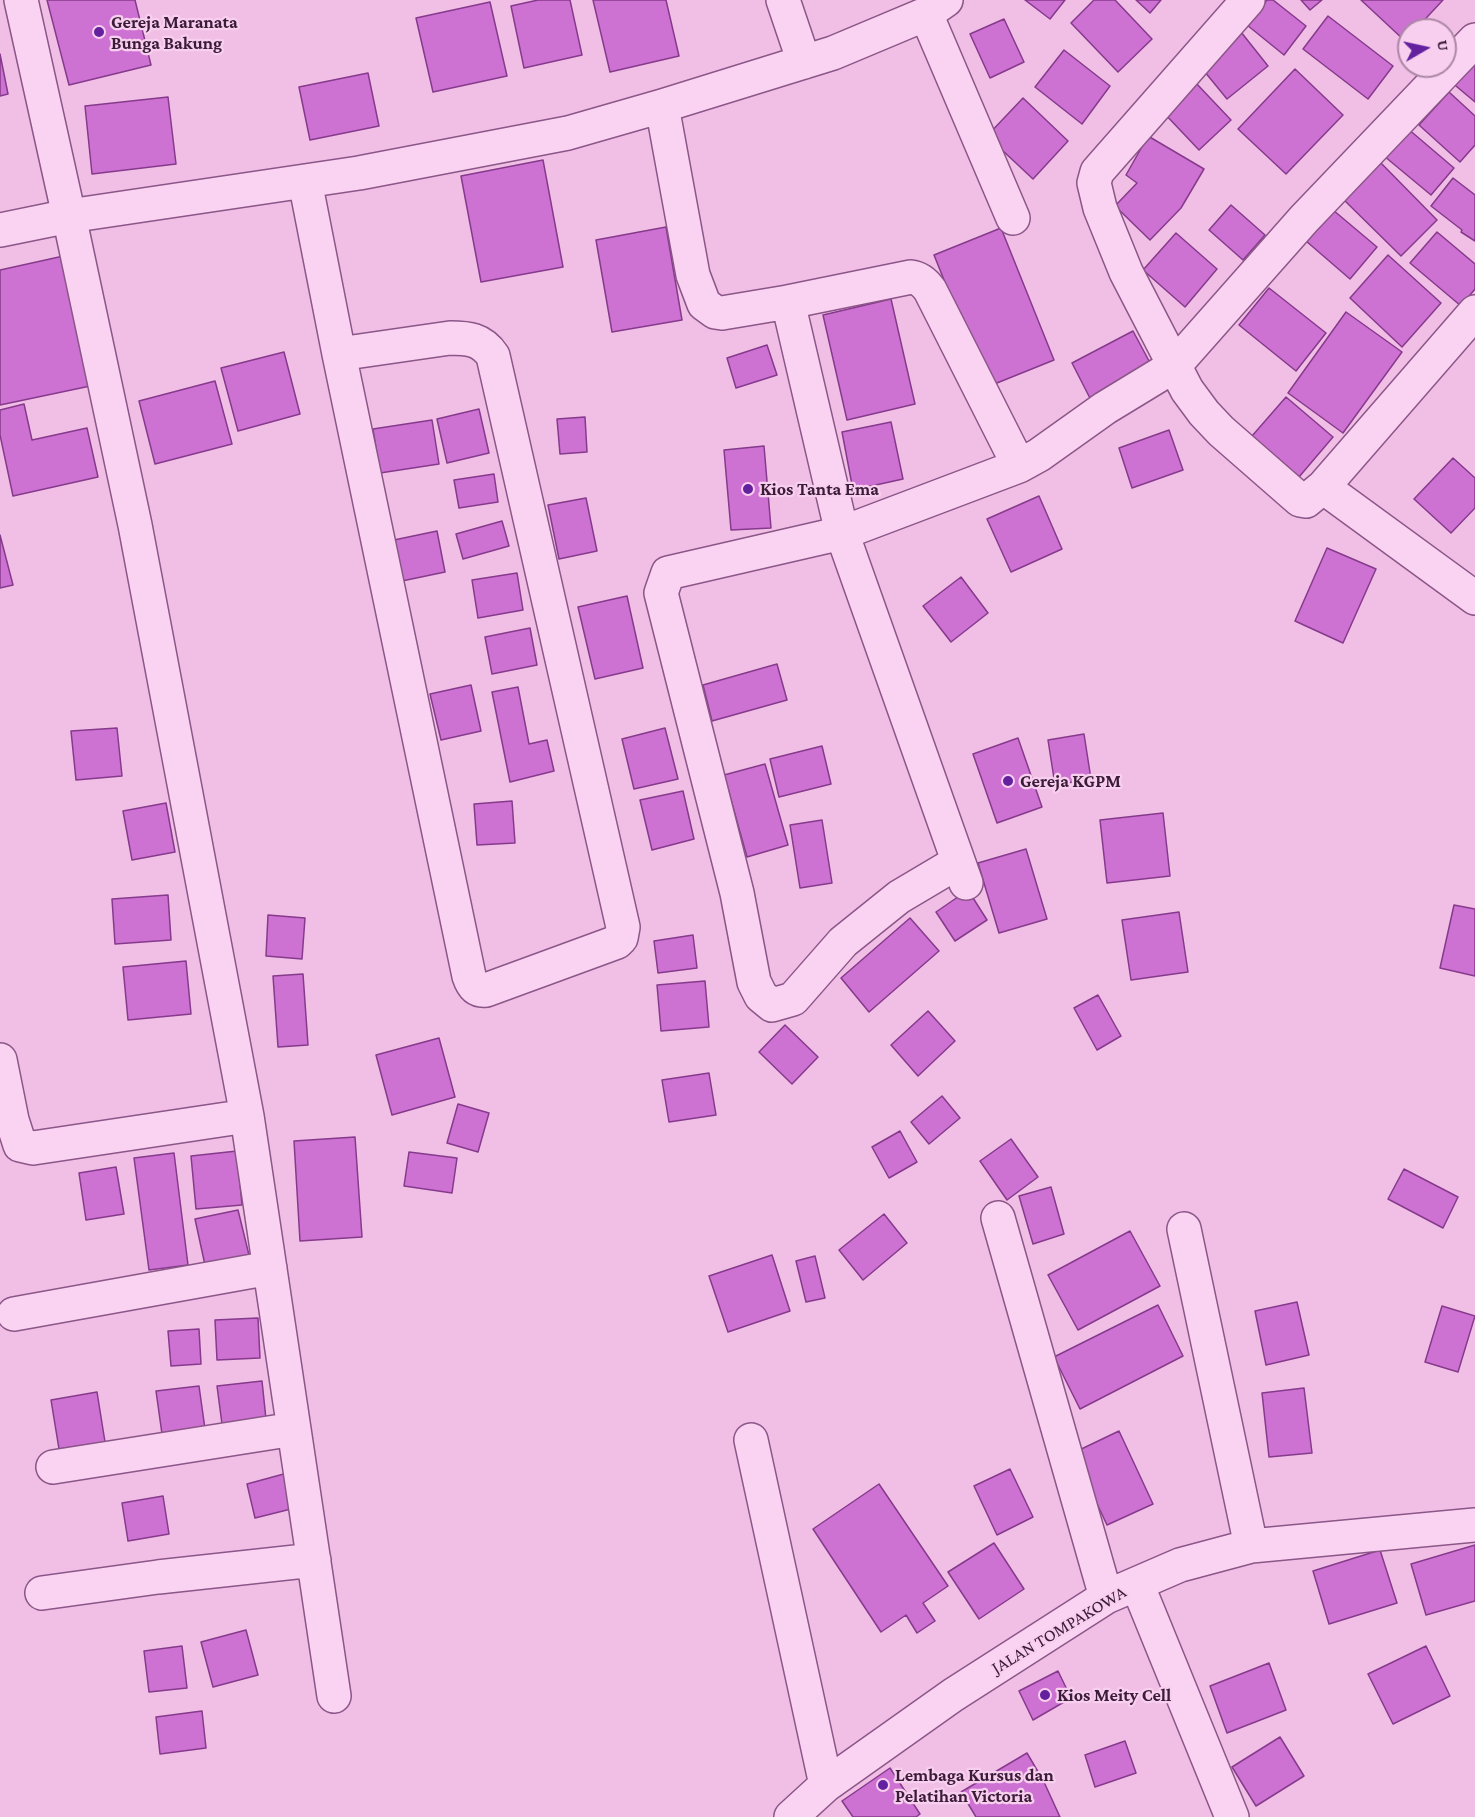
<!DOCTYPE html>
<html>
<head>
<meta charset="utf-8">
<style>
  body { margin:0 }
  #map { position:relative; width:1475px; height:1817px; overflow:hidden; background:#f1bfe6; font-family:"Crimson Pro",serif }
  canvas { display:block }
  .north { position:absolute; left:1397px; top:18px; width:60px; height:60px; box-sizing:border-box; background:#f8cfee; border:2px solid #ac87a6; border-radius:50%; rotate:81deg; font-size:16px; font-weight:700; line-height:24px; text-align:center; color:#3a1c39 }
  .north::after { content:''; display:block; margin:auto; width:21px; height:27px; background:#63219f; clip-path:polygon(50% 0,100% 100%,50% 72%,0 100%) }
</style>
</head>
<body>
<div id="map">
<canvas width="1475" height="1817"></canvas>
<div class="north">U</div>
</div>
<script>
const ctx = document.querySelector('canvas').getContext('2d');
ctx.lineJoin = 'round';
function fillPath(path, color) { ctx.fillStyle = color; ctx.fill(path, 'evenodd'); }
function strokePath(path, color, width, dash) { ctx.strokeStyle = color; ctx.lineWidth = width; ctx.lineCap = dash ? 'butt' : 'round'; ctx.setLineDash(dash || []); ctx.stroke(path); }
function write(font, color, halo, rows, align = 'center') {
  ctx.font = font + ' "Crimson Pro",serif'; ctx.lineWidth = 4.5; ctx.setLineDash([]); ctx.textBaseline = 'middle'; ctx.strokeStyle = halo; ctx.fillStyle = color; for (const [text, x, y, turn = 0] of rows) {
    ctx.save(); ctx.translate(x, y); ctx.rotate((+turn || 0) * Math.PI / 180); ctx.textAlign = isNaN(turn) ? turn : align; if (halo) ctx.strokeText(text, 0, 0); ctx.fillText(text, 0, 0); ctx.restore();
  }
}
const building = new Path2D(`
  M47,0H135L151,65L69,85Z
  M538,0H570L582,55L524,68L511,6Z
  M593,0H666L679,56L610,72Z
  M1025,0H1065L1050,19Z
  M1094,0H1115L1152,39L1118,72L1071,23Z
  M1136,0H1161L1150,13Z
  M1267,0H1273L1306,26L1284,55L1247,25Z
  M1301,0H1322L1310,10Z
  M1361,0H1443L1415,30H1409V37L1405,41Z
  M490,2L507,76L433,92L416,18Z
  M1328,16L1393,66L1368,99L1303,49Z
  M1004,19L1024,62L990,78L970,34Z
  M1241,32L1268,66L1227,99L1200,66Z
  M1064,50L1110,86L1082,124L1035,87Z
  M1475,50V102L1450,81Z
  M0,54L8,94L0,96Z
  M1295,69L1343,115L1286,174L1238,129Z
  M368,73L379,126L310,140L299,87Z
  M1195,82L1231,120L1199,150L1163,112Z
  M1449,92L1475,116V145L1460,162L1419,125Z
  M168,97L176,164L92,174L85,106Z
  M1023,98L1068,141L1033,179L987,136Z
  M1407,128L1454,168L1431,195L1384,156Z
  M1148,136L1204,169L1181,208L1150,240L1115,206L1137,183L1126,175Z
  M543,160L563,267L481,282L461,176Z
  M1378,160L1437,220L1401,256L1341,197Z
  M1453,178L1475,195V241L1461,232L1462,230L1431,206Z
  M1231,205L1265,235L1243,260L1209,230Z
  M1333,210L1377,247L1350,279L1306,241Z
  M666,227L682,320L612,332L596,240Z
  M1001,228L1054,360L987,387L934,255Z
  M1437,232L1475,264V289L1461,306L1410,263Z
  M1176,233L1217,269L1185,307L1143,270Z
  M68,255L95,385L0,405V270Z
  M1388,255L1441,303L1402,347L1350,298Z
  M1269,288L1326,333L1296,371L1239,325Z
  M891,299L915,404L847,420L823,315Z
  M1346,312L1402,352L1343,433L1288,393Z
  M1133,331L1156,374L1094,406L1072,363Z
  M767,345L777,375L736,388L727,358Z
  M284,352L300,414L238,431L221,368Z
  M215,381L232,444L155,464L139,401Z
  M1286,397L1333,437L1299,477L1252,436Z
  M24,404L32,440L87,428L98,477L13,496L0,435V410Z
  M479,409L489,453L447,463L437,419Z
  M585,417L587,452L560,454L557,419Z
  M432,420L439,464L380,473L373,429Z
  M891,422L903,479L853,490L842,432Z
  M1169,430L1183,470L1132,488L1119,448Z
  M764,446L771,528L731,530L724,450Z
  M1453,458L1475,478V508L1451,533L1414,499Z
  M494,474L498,502L459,508L454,480Z
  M1039,496L1062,549L1011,572L987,519Z
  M586,498L597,551L559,559L548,505Z
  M502,521L509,546L463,559L456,534Z
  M437,531L445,572L402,581L394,540Z
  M0,535L13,585L0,588Z
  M1327,548L1376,569L1343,643L1295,621Z
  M517,573L523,610L478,618L472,580Z
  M961,577L988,613L951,642L923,606Z
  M627,596L643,668L595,679L578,607Z
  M530,628L537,665L492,674L485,637Z
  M777,664L787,700L712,721L703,685Z
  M471,685L481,731L441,740L430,694Z
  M518,687L529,744L547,740L554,771L510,782L492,692Z
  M117,728L122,776L76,780L71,731Z
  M665,728L678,779L634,789L622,739Z
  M1084,734L1091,779L1055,785L1048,740Z
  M1018,738L1042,807L997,823L973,754Z
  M822,746L831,784L779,797L770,759Z
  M765,764L788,845L747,857L724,775Z
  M683,791L694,839L652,850L640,800Z
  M512,801L515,843L477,845L474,804Z
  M166,803L175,852L132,860L123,811Z
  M1163,813L1170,876L1107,883L1100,820Z
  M822,820L832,883L800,888L790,825Z
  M1026,849L1047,919L999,933L978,863Z
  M968,890L987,920L955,941L936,912Z
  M168,895L171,940L115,944L112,899Z
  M1454,905L1475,909V976L1440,968Z
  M1179,912L1188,972L1131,980L1122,920Z
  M268,915L305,918L302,959L266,956Z
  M910,918L939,951L869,1012L841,978Z
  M693,935L697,968L658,973L654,941Z
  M186,961L191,1014L128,1020L123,967Z
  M303,974L308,1045L278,1047L273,976Z
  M705,981L709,1027L661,1031L657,985Z
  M1098,995L1121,1036L1097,1050L1074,1008Z
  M928,1011L955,1041L918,1076L891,1045Z
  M785,1025L818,1057L792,1084L759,1052Z
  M439,1038L455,1097L392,1115L376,1055Z
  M709,1073L716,1115L669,1122L662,1080Z
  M942,1096L960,1118L929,1144L911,1122Z
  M458,1104L489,1113L478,1152L447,1143Z
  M900,1131L917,1162L889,1178L872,1147Z
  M355,1137L362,1237L300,1241L294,1141Z
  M1011,1139L1038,1177L1007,1200L980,1161Z
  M237,1151L242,1205L196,1209L191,1156Z
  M409,1152L457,1158L452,1193L404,1186Z
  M174,1153L188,1265L149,1270L134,1158Z
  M116,1167L124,1214L86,1220L79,1173Z
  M1404,1169L1458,1197L1443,1228L1388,1199Z
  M1051,1187L1064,1234L1033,1244L1019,1196Z
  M238,1210L249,1255L205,1265L195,1219Z
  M884,1214L907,1243L863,1280L839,1250Z
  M1130,1231L1160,1286L1078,1330L1048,1275Z
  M772,1255L790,1311L728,1332L709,1276Z
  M815,1256L825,1298L806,1302L796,1261Z
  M1297,1302L1309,1355L1266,1365L1255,1311Z
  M1158,1305L1183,1356L1080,1409L1054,1357Z
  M1442,1306L1475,1316L1458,1372L1425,1362Z
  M258,1318L260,1358L217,1360L215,1320Z
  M199,1329L201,1364L171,1366L168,1331Z
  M262,1381L266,1419L222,1424L217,1386Z
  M199,1386L205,1429L162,1434L156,1391Z
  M1304,1388L1312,1453L1269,1457L1262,1393Z
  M97,1392L105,1442L59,1449L51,1400Z
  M1119,1431L1153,1504L1107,1525L1073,1453Z
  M1010,1469L1033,1517L997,1535L974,1486Z
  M291,1472L299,1507L255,1518L247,1484Z
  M879,1484L948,1586L923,1603L935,1621L917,1633L906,1615L881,1632L813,1529Z
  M163,1496L169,1534L128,1541L122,1503Z
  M994,1543L1024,1589L979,1619L948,1572Z
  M1475,1545V1601L1426,1615L1411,1564Z
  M1380,1550L1397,1603L1329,1624L1313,1571Z
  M246,1630L258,1675L213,1687L201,1642Z
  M182,1646L187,1688L149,1692L144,1651Z
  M1426,1646L1450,1696L1393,1724L1368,1674Z
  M1269,1663L1286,1710L1227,1733L1210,1686Z
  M1058,1671L1071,1698L1033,1720L1019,1691Z
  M202,1711L206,1748L160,1754L156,1717Z
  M1280,1737L1304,1776L1256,1806L1232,1767Z
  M1125,1741L1136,1773L1095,1787L1085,1755Z
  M1027,1753L1044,1782L1060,1817H976L961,1792Z
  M890,1768L920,1814L916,1817H853L842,1801Z`);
fillPath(building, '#cd72d2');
strokePath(building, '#863a8c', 1.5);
const minor = new Path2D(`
  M21,0L69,216L135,525L247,1116L334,1696
  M783,0L804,62
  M1248,0L1097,172L1094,183L1100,208L1126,272L1187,390L1204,413L1221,431L1300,500L1306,501L1323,487L1475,312
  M926,14L1013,218
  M662,106L693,275L704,304L715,312L722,313L788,302L842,533L966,883
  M305,181L339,354L469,976C472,985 476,991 486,990L617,942L621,938L623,927L493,356C482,339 468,338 450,338L339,354
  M0,230L69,216L359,173L568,133L662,106L833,53L926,14L946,0
  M788,302L911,277C919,278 925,283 930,290L1019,466L1039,455L1105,408L1174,366L1304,219L1475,40
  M1323,487L1475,598
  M958,862L899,897L843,942L793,999L772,1005L761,996L754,982L737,893L661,593L668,573L842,533L1019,466
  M0,1060L12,1120L20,1145L33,1148L247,1116
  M998,1218L1106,1597
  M1184,1229L1251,1546
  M14,1314L270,1268
  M751,1440L826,1785
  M53,1467L294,1429
  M1137,1584L1232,1817
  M42,1593L158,1577L314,1560
  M791,1817L826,1785L953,1695L1106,1597L1180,1565L1251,1546L1475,1525`);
strokePath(minor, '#8b5688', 36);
strokePath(minor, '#fbd3f2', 33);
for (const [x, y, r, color] of [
  [99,32,6,"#63219f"],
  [748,489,6,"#63219f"],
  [1008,781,6,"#63219f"],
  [1045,1695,6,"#63219f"],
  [883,1785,6,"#63219f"]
]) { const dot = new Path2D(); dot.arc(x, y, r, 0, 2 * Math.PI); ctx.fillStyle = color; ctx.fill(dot); strokePath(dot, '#f8cfee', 2); }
write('bold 18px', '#3a1c39', '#f8cfee', [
  ["Gereja Maranata",111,22],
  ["Bunga Bakung",111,43],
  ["Kios Tanta Ema",760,489],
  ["Gereja KGPM",1020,781],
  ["Kios Meity Cell",1057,1695],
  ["Lembaga Kursus dan",895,1775],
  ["Pelatihan Victoria",895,1796]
], 'left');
write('18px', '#3a1c39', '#f8cfee', [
  ["JALAN TOMPAKOWA",1059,1630,-31]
]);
</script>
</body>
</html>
